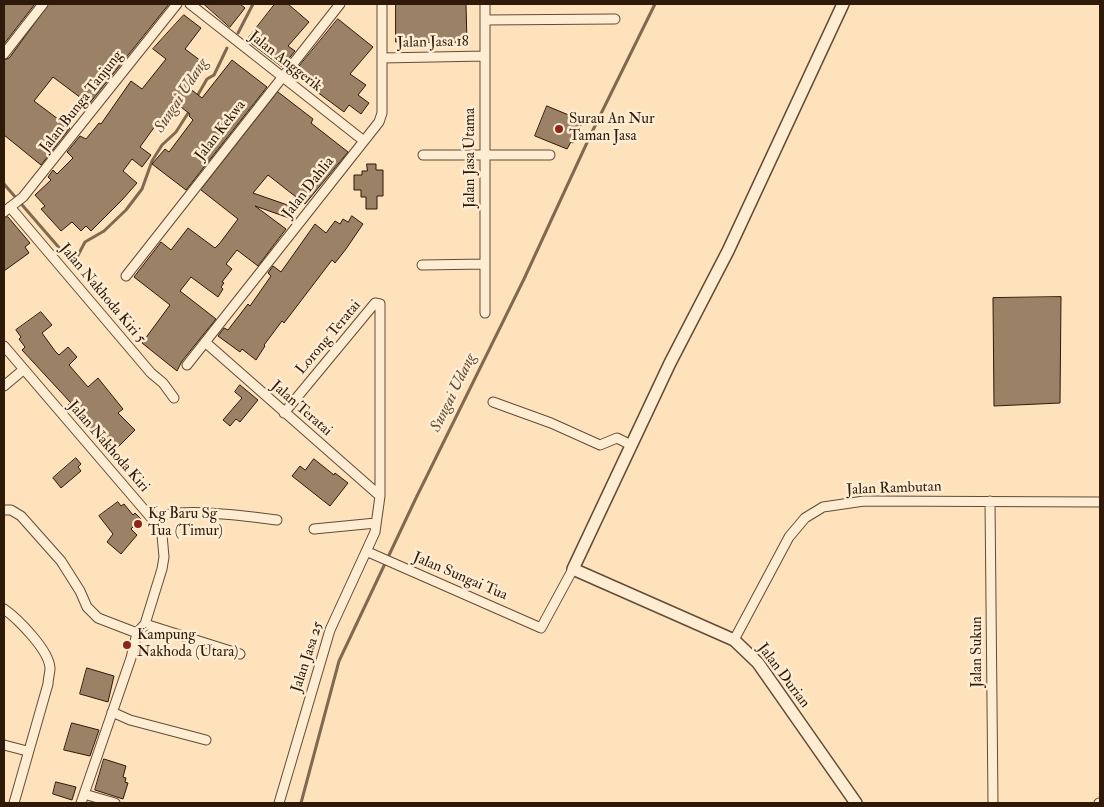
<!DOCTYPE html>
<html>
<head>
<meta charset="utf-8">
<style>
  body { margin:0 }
  #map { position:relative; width:1104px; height:807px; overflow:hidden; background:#fee2bb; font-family:"IM FELL Double Pica",serif }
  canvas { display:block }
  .frame { position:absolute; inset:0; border:5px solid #2f1909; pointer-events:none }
</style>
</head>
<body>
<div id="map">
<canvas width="1104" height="807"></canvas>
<div class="frame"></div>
</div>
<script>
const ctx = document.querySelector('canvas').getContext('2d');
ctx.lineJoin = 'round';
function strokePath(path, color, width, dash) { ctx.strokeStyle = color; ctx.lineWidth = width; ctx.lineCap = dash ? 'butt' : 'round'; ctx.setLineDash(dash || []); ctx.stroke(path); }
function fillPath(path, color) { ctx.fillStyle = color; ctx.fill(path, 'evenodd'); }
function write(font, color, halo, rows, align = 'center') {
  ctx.font = font + ' "IM FELL Double Pica",serif'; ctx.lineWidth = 5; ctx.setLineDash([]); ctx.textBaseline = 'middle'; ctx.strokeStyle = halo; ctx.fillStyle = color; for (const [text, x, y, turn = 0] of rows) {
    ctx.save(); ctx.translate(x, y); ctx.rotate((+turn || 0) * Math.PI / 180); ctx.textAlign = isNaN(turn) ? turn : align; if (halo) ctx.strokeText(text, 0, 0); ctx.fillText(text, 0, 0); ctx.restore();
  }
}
strokePath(new Path2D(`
  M238,33L253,4
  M196,98L207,79L214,75L227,48
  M4,184L68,258L76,259L85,242L104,231L126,210L142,189L152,161L162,145L176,132L190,110
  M301,803L339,661L416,498L524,279L591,134L655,4`), '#81694f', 3);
const building = new Path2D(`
  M4,4H35L4,44Z
  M49,4H169L89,104L53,77L34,101L70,128L41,165L4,135V60L9,58Z
  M204,4H240L245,8L230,27Z
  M275,4H288L309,22L288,46L295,51L282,67L247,40Z
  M396,4H466L467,43L396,42Z
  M184,15L201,28L185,49L201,61L184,84L202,98L232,60L267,87L186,190L152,164L165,149L169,152L193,120L189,116L190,114L173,101L140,147L151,155L142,167L132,159L123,171L137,183L122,200L91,231L86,226L81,231L72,222L61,231L41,209L45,206L35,195L51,180L48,177L53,170L57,174L73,158L67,152L80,136L86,139L99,123L101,124L131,81L142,89L166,59L153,49Z
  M338,19L373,47L350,74L366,85L358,95L369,103L361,114L349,105L344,112L293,74Z
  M278,92L313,119L311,123L348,152L305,204L268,175L253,193L296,208L292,219L255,206L286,229L258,266L237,250L226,264L232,269L222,282L224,283L221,287L223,289L218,297L191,277L180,291L216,319L182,361L177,371L142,343L170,305L134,277L161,242L171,250L188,228L215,248L220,243L238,219L201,190Z
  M547,106L583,121L573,143L571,142L567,149L535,136Z
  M367,164H376V170H383V196H377V209H366V197H361V190H354V175H362V171H367Z
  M352,216L363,224L346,249L335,263L332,260L284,323L282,321L264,345L265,346L256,360L242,349L240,352L218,336L224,328L228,330L248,304L250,306L271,276L268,273L273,266L281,272L315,224L326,233L335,221L340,224L343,219L348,222Z
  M8,217L30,243L25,247L29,253L4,271V218Z
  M1061,297L1060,403L994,406L993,298Z
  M41,312L52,325L42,333L55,351L59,355L68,347L77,357L69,365L88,387L98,378L123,409L118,413L135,430L112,453L91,434L68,405L71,403L22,350L25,347L19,339L21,337L16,330Z
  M240,385L258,400L240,422L236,419L230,426L223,420L242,398L235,392Z
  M76,458L81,464L78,467L81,471L61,488L53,478Z
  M314,459L334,475L335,473L348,483L330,506L292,476L300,466L305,470Z
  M118,502L121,506L124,504L133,515L135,513L141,519L131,529L137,535L121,554L107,542L113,534L99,516Z
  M87,668L114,676L108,702L80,694Z
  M72,723L99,730L90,756L64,750Z
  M104,759L126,766L123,777L126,778L125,782L128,783L123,799L95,790Z
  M56,782L76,787L72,800L53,794Z`);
fillPath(building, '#9b8266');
strokePath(building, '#2f1909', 1);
const minor = new Path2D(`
  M190,4L364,141
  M485,20L615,19
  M4,54L43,4
  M382,58L485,56
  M423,155H550
  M10,207L151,373L163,383L174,398
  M4,212L23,197L177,4
  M422,265L485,264
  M126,276L340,4
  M485,313V4
  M205,342L380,496
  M4,346L153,520L162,535L164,557L162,569L145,624L137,633L131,658L81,803
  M187,365L379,122L382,113V4
  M4,386L23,370
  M493,402L551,423L600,445L617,438L631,445
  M990,501L993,803
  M4,510H11L21,516L61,561L80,591L87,607L98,618L137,633
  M153,520C173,505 250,517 277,520
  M314,529L376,523
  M368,552L541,628L573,569
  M4,609C18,619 49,650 50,668C50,673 48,679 48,684L14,803
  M145,624L240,654
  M734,640L789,537L805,518L823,507L864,501L1100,502
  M112,712L130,720L206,740
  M4,745L27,751
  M84,794L115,803
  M279,803L330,630L375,532L380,496V304L375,303L284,413
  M1099,803H1100`);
const tertiary = new Path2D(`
  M843,4L728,251L670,363L573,569L734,640L758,663L856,803`);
strokePath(minor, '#634b36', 11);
strokePath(tertiary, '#634b36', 14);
strokePath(minor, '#feecd3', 9);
strokePath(tertiary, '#feecd3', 11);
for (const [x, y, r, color] of [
  [559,129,5,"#8f2418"],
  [138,524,5,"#8f2418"],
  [127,645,5,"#8f2418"]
]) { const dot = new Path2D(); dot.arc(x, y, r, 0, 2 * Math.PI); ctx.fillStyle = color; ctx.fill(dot); strokePath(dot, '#feecd3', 2); }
write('15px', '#2f1909', '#feecd3', [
  ["Jalan Jasa 18",433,43,-1],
  ["Jalan Anggerik",285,62,38],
  ["Jalan Bunga Tanjung",82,102,-52],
  ["Jalan Kekwa",221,131,-52],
  ["Jalan Jasa Utama",471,158,-90],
  ["Jalan Dahlia",309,188,-52],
  ["Jalan Nakhoda Kiri 5",102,294,50],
  ["Lorong Teratai",329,338,-50],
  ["Jalan Teratai",301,409,41],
  ["Jalan Nakhoda Kiri",108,447,49],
  ["Jalan Rambutan",894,489,-2],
  ["Jalan Sungai Tua",460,577,23],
  ["Jalan Sukun",978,652,-90],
  ["Jalan Jasa 25",308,657,-72],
  ["Jalan Durian",783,676,53]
]);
write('15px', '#2f1909', '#feecd3', [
  ["Surau An Nur",569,120],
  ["Taman Jasa",569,137],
  ["Kg Baru Sg",148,515],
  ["Tua (Timur)",148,532],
  ["Kampung",137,636],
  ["Nakhoda (Utara)",137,653]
], 'left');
write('italic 16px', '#664e38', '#feecd3', [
  ["Sungai Udang",182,96,-57],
  ["Sungai Udang",454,393,-64]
]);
</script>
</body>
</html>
